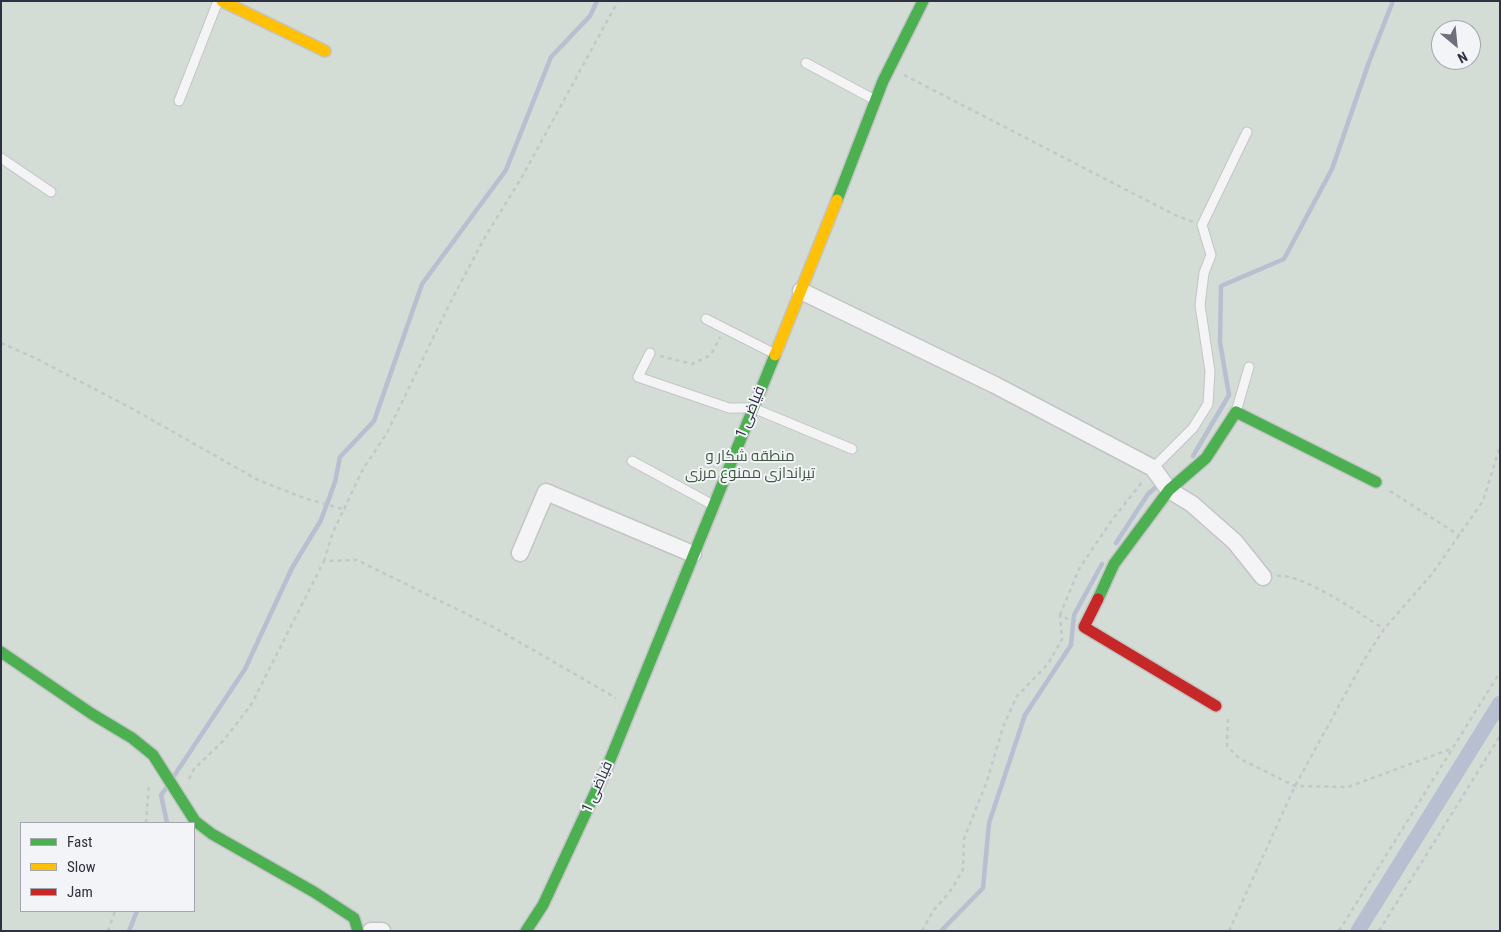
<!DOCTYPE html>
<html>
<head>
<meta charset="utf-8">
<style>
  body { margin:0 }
  #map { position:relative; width:1501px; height:932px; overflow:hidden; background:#e5e6e9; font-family:"Roboto Condensed",sans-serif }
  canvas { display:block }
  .frame { position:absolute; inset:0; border:2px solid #2d3141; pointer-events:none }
  .legend { position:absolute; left:20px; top:822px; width:175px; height:90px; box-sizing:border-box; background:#f3f4f8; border:1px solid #a4a6af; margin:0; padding:6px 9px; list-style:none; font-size:15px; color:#2d3141 }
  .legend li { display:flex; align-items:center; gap:10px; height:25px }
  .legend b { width:25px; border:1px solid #a4a6af }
  .north { position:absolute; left:1431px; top:20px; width:50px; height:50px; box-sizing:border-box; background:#f3f4f8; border:1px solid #a4a6af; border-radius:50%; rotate:152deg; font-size:14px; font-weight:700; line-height:20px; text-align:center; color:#2d3141 }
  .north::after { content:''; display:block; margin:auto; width:18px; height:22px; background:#6d707c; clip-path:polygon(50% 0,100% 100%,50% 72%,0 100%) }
</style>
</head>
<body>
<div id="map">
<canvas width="1501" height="932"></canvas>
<div class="frame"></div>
<ul class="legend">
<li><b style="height:6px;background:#4caf50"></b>Fast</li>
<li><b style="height:6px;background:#ffc107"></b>Slow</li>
<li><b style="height:6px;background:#c62828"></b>Jam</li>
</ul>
<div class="north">N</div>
</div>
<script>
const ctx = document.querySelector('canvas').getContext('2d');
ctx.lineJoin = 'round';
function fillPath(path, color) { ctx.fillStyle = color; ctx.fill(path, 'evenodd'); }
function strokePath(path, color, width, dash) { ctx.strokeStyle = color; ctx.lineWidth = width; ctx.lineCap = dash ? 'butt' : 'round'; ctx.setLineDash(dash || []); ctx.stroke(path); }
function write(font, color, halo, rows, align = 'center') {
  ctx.font = font + ' "Roboto Condensed",Cairo,sans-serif'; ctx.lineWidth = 4; ctx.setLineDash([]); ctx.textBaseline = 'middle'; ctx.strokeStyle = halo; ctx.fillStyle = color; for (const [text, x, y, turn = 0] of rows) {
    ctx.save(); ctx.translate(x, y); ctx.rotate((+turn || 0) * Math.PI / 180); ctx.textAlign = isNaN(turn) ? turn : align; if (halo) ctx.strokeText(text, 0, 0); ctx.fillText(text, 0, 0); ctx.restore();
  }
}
fillPath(new Path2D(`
  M1,1H1500V931H1ZM1441,30H1471V60H1441ZM21,823H194V911H21Z`), '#d4dcd6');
strokePath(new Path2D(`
  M1193,456L1229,395L1220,342L1221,286L1284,259L1332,169L1369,62L1393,1
  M1116,543L1148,494L1161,483
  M174,776L245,669L292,568L321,520L335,482L340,457L374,421L422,284L506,170L551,57L590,16L597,1
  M167,787L161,795L167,823
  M129,931L137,911
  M941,931L983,888L989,823L1025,715L1071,645L1074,615L1102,564`), '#b7bfd0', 4.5);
strokePath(new Path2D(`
  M1358,931L1500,703`), '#b7bfd0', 15);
const lane = new Path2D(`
  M806,63L875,100
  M179,101L218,1
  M1,158L51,192
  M706,319L775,354
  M650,353L638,377L729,408H753L852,449
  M1236,412L1249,367
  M632,461L713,505
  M1153,468L1193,428L1208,404L1210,371L1200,305L1204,273L1211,255L1202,225L1247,132`);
const street = new Path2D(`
  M801,291L995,385L1153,468L1169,490L1192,504L1235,542L1263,577
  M520,553L546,492L693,554
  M371,931H382`);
const fast = new Path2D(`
  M837,200L883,81L923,1
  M1098,599L1114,564L1169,490L1206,458L1236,412L1376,482
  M1,652L92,714L132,738L153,755L195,821L212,834L314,892L354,918L358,931
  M526,931L543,905L608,765L775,355`);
const slow = new Path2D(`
  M222,1L325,51
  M775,355L837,200`);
const jam = new Path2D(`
  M1098,599L1084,627L1216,706`);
strokePath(lane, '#c3c4c7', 11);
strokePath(street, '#c3c4c7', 19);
strokePath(fast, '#c3c4c7', 14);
strokePath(slow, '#c3c4c7', 14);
strokePath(jam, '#c3c4c7', 14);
strokePath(new Path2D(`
  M904,75L1175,215L1193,222
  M1,343L35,358L131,408L258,480L304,498L346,510
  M660,356L692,364L711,355L720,337
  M1390,491L1460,536
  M324,561L333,532L363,469L387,433L450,303L485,237L522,177L618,1
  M1277,576C1303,573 1362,615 1384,629
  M1060,615L1079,569L1112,520L1143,481
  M1228,719L1227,746L1240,759L1295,786L1348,787L1451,749
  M189,779L194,769L223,741L251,705L324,561L357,560L495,628L616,698
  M146,823L149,783
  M108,931L115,911
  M922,931L933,911L949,893L963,870L964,839L987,781L1003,727L1017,696L1048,664L1062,639L1060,615L1068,619
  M1229,931L1295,786L1364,660L1384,629L1432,574L1483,501L1500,446
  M1339,931L1500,672
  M1379,931L1500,736`), '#c5c6c9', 2.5, [4, 4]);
strokePath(lane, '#f4f4f6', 9);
strokePath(street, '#f4f4f6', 16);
strokePath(fast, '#4caf50', 11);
strokePath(slow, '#ffc107', 11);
strokePath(jam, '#c62828', 11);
write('15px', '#2d3141', '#f3f4f8', [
  ["فیاضی 1",751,412,-68],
  ["فیاضی 1",598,787,-66]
]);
write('15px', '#3c5b3c', '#f3f4f8', [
  ["منطقه شکار و",750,457],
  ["تیراندازی ممنوع مرزی",750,474]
]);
</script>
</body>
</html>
